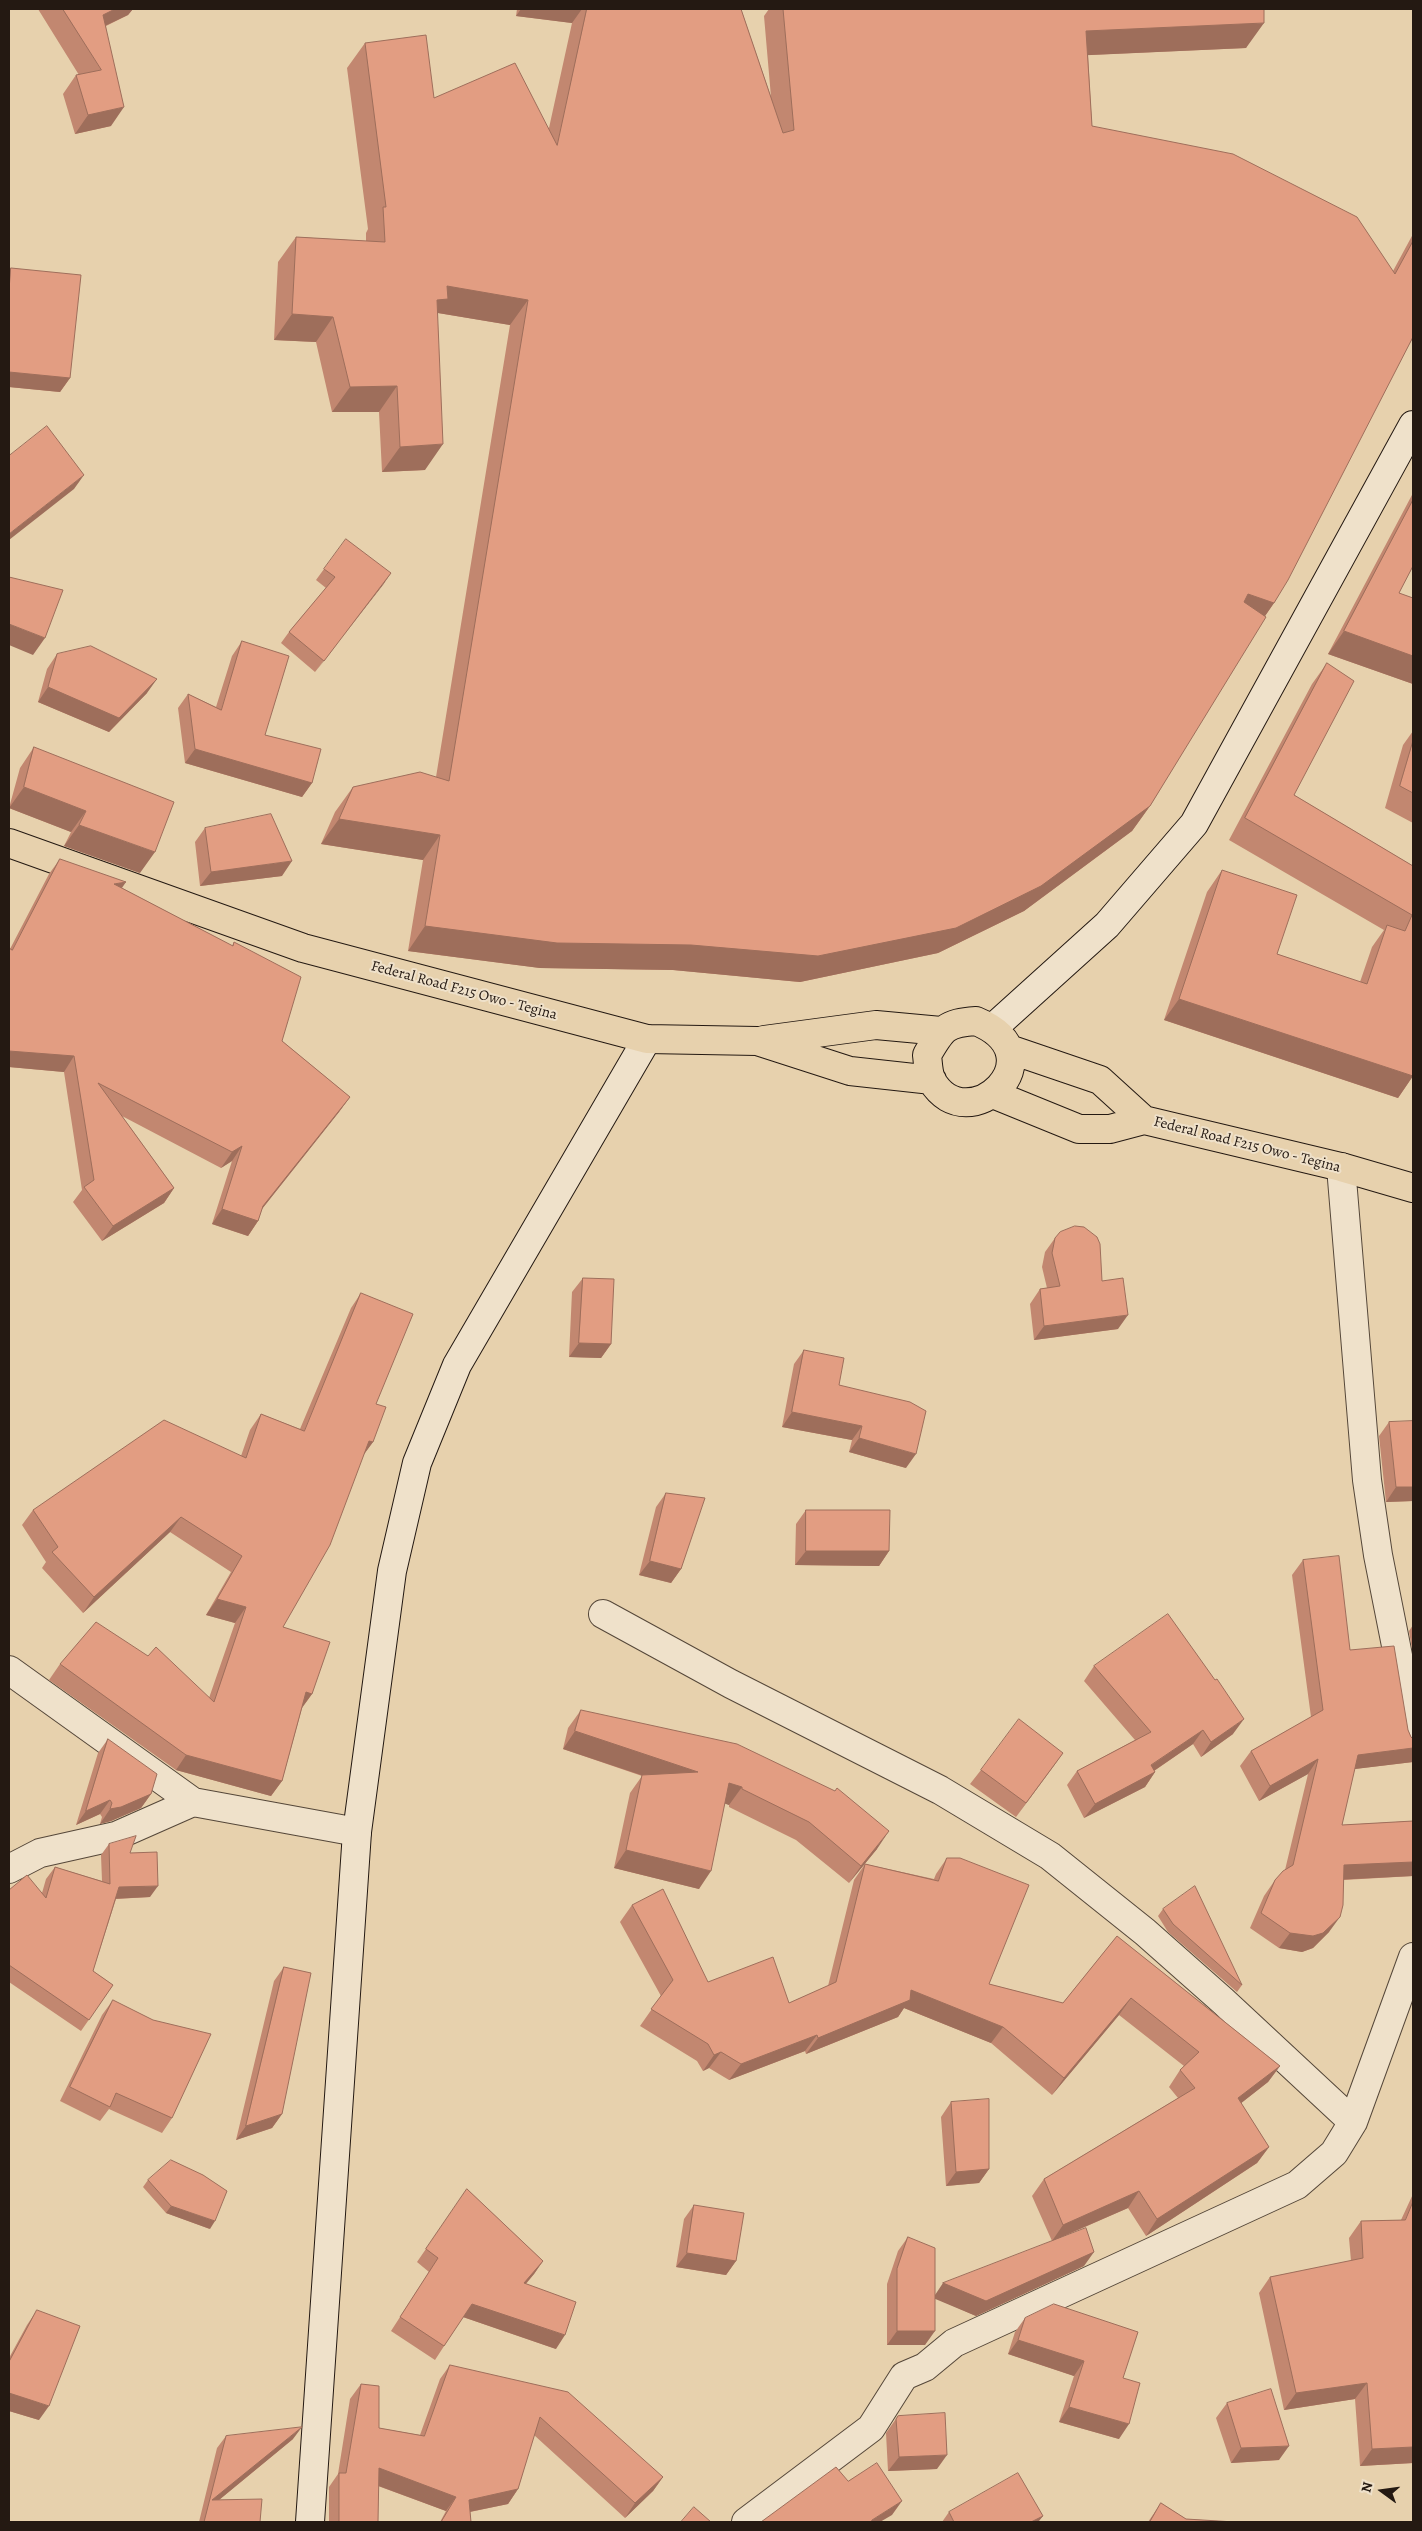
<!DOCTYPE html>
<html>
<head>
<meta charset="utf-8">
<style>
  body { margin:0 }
  #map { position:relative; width:1422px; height:2531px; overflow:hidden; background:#e7d1ad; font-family:Alegreya,serif }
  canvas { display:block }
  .frame { position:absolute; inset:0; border:10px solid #241912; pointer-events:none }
  .north { position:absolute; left:1357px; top:2466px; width:50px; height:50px; -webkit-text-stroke:4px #efe1ca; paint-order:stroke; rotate:284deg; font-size:14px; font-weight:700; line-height:20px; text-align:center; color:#241912 }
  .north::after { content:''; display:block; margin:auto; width:18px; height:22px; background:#241912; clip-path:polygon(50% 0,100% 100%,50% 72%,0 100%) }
</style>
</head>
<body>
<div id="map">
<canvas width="1422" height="2531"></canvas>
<div class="frame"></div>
<div class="north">N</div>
</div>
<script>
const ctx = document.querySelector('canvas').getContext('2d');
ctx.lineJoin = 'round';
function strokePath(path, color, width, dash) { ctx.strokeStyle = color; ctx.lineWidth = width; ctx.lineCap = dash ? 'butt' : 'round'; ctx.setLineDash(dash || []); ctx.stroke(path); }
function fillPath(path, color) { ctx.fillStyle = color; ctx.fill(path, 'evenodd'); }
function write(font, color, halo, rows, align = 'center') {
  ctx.font = font + ' Alegreya,serif'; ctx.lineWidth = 4; ctx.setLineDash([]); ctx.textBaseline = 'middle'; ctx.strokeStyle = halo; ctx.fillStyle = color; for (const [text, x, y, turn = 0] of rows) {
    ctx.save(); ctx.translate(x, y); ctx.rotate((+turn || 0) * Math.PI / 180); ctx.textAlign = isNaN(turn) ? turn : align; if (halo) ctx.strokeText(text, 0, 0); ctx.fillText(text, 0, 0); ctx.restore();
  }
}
const minor = new Path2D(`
  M1341,1167L1367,1480L1378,1555L1409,1711L1413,1743
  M603,1614L731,1684L940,1790L1050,1856L1145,1932L1223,2001L1353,2122
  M9,1670L193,1802
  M9,1869L40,1853L116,1836L193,1802L357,1832
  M746,2522L871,2428L904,2376L925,2367L954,2343L1297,2185L1334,2153L1353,2122L1413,1957`);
const secondary = new Path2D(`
  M993,1028L1107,925L1194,824L1413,425
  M310,2522L357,1832L392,1571L417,1463L457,1365L647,1039`);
const primary = new Path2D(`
  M9,843L303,948L647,1039L757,1041L850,1071L932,1080
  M976,1021C1061,1056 968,1142 932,1081C928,1074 928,1062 927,1055C942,1029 945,1023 976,1021Z
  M764,1040L876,1025L941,1031
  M1009,1049L1100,1080L1144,1120L1341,1167L1413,1188
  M993,1094L1079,1129H1110L1144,1120`);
strokePath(minor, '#554739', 30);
strokePath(secondary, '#241912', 30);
strokePath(primary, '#241912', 30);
strokePath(minor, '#efe1ca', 28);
strokePath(secondary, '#efe1ca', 28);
strokePath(primary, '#e7d1ad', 28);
fillPath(new Path2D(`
  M38,9H133L128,15L106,26L111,126L75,134L63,94L76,75H79Z
  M517,9H741L771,97L764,16L769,9H1264L1246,48L1088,55L1092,126L1393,271L1413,234V337L1274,603L1265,616L1150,806L1132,831L1024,911L938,953L800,982L673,970L540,968L408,951L423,860L321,844L335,812L353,787L436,777L510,325L438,313L425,470L382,472L379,412H332L316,342L274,340L278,262L296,237L366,241V233L368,229L347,68L365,43L434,98L549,128L572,23L516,16Z
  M11,268L70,378L60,392L9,387V272Z
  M1413,493V566L1399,593L1413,598V684L1328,654Z
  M324,569L391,573L315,672L281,643L289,632L326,588L316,580Z
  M242,641L265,735L312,783L302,797L185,763L178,708L188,694L216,707L232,656Z
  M57,654L147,693L109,732L38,702L47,669Z
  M1327,663L1294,795L1413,866V1076L1398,1098L1164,1020L1207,892L1222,870L1277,954L1360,982L1372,947L1384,930L1229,840L1312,684Z
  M1413,731V823L1385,808L1403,745Z
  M34,747L140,873L64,846L71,832L9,808L20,768Z
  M205,828L282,876L200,886L195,842Z
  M60,859L122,888L232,946L234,942L282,1041L350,1097L339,1112L262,1209L258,1221L248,1236L212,1224L232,1161L221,1168L122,1116L174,1188L164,1203L102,1241L73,1202L82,1190L64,1072L9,1067V948L10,949L49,874Z
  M1055,1238L1102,1281L1118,1329L1034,1340L1030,1304L1040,1289L1047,1288L1042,1267L1045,1252Z
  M583,1278L611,1344L601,1358L569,1357L572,1292Z
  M361,1293L376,1404L373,1442L364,1454L283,1627L312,1694L302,1708L282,1781L271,1796L176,1770L49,1680L60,1664L209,1698L235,1623L206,1615L231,1572L170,1532L83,1613L42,1568L46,1562L22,1525L33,1510L241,1456L250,1430L261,1414L300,1429L351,1308Z
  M804,1350L906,1468L849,1452L852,1440L782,1427L794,1364Z
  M1389,1422L1413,1501L1386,1502L1379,1436Z
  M666,1493L681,1569L671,1583L639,1575L656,1507Z
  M806,1510L889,1551L879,1566L795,1565L796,1524Z
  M1303,1560L1350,1650L1408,1730L1411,1737L1413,1739V1762L1354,1769L1342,1825L1413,1821V1876L1344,1880L1329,1932L1313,1948L1302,1952L1279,1948L1250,1928L1264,1896L1275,1880L1285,1870L1308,1774L1259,1801L1240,1766L1251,1751L1311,1717L1292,1575Z
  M1413,1625V1655L1409,1631Z
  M1094,1666L1233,1734L1201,1757L1193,1744L1154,1771L1155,1772L1145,1787L1084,1818L1067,1785L1077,1771L1135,1740L1084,1681Z
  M581,1710L877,1849L849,1883L796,1840L729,1807V1805L725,1803L699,1889L614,1868L630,1793L642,1776L563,1749L568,1728Z
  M108,1739L151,1794L141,1808L111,1821L100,1824L102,1817L100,1814L76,1825L98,1753Z
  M1063,1753L1016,1817L970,1784L981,1770Z
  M109,1844L130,1853L150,1897L116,1899L93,1971L113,1985L81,2031L9,1982V1890L42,1893L46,1879L55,1867L102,1881L101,1855Z
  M947,1858L989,1984L1063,2003L1117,1936L1280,2066L1268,2082L1241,2103L1269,2147L1257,2163L1146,2236L1128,2208L1053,2241L1084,2266L976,2316L935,2298L925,2345H887V2284L898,2251L908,2237L935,2295L1052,2241L1032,2196L1044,2179L1178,2098L1169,2087L1180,2070L1184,2066L1119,2015L1052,2095L991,2043L904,2008L898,2017L806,2054L805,2051L729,2080L709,2068L703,2071L697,2061L640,2026L661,1996L620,1922L632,1905L708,1982L789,2003L828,1986L854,1880L865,1864L934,1879L936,1874Z
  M1163,1909L1242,1985L1237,1992L1168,1932L1158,1916Z
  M284,1967L282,2114L272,2128L236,2140L274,1981Z
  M113,2000L172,2118L162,2133L109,2109L100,2121L60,2101L102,2015Z
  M951,2102L989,2169L979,2183L946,2186L941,2117Z
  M148,2180L210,2229L166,2213L143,2187Z
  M467,2189L543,2261L534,2274L526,2284L556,2349L463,2317L435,2360L391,2331L429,2272L417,2262Z
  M1413,2194V2463L1360,2466L1355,2399L1284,2410L1259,2293L1270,2277L1351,2261L1349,2238L1361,2221L1401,2220Z
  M694,2205L736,2261L726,2275L676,2267L684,2219Z
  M37,2310L39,2420L9,2411V2358L27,2325Z
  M1025,2318L1123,2378L1119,2439L1059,2422L1074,2376L1008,2354L1015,2332Z
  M450,2365L663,2477L653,2491L625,2518L534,2435L518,2489L508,2504L470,2512L471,2522H440L446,2511L378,2486V2522H329V2487L338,2474L350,2399L361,2384L379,2428L420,2435L440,2379Z
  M1227,2403L1279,2460L1231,2463L1216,2418Z
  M898,2416L937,2469L888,2471L886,2433Z
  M226,2436L293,2439L219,2500L260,2522H199L217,2448Z
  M1161,2503L1186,2519L1235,2522H1148Z
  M949,2512L1043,2516L1038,2522H942Z`), '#c28770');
fillPath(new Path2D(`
  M115,9H133L128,15L90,33L103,15Z
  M521,9H582L572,23L516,16Z
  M1264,23L1246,48L1069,56L1086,31Z
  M124,107L111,126L75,134L88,115Z
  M447,286L528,300L510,325L438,313L430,324L419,325Z
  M292,314L333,317L316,342L274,340Z
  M9,372L70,378L60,392L9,387Z
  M397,386L379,412H332L350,387Z
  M443,444L425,470L382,472L400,447Z
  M84,475L74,489L9,540V534Z
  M391,573L383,585L315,672L324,661Z
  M1248,594L1274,603L1256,629L1230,619Z
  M9,624L45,638L33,655L9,645Z
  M1344,631L1413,656V684L1328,654Z
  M157,679L147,693L109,732L38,702L48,687Z
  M195,749L312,783L302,797L185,763Z
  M24,787L86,811L71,832L9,808Z
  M1150,806L1132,831L1024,911L938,953L800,982L673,970L540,968L408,951L425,926Z
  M339,819L440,835L423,860L321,844Z
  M79,825L155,852L140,873L64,846Z
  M292,861L282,876L200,886L211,872Z
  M126,882L115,898L114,884Z
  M1179,999L1413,1076L1398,1098L1164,1020Z
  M9,1051L74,1056L64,1072L9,1067Z
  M350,1097L339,1112L254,1219L258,1221L248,1236L212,1224L222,1209L263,1206Z
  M242,1146L232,1161L221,1168L232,1152Z
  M174,1188L164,1203L102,1241L113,1226Z
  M1128,1315L1118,1329L1034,1340L1044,1326Z
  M579,1343L611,1344L601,1358L569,1357Z
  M792,1412L862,1426L852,1440L782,1427Z
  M859,1438L916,1454L906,1468L849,1452Z
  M369,1441L373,1442L362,1457Z
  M1396,1487H1413V1501L1386,1502Z
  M181,1517L170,1532L83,1613L94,1597Z
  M806,1551H889L879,1566L795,1565Z
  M650,1561L681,1569L671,1583L639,1575Z
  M217,1599L246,1607L235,1623L206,1615Z
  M306,1692L312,1694L301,1709Z
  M1244,1719L1233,1734L1201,1757L1211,1742Z
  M1203,1730L1193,1744L1142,1779L1155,1772L1145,1787L1084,1818L1095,1804Z
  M575,1731L698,1772L686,1790L563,1749Z
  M1413,1748V1762L1347,1770L1358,1755Z
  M1063,1753L1053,1767L1016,1817L1026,1803Z
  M186,1755L282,1781L271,1796L176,1770Z
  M1318,1759L1308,1774L1259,1801L1270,1786Z
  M729,1783L742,1787L729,1805L717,1801Z
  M151,1794L141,1808L111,1821L100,1824L110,1809Z
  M110,1800L100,1814L76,1825L86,1811Z
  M889,1831L877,1849L849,1883L861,1866Z
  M626,1850L711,1871L699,1889L614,1868Z
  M1413,1862V1876L1334,1880L1344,1865Z
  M158,1886L150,1897L111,1899L119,1887Z
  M1340,1917L1329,1932L1313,1948L1302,1952L1279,1948L1290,1933Z
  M911,1990L1003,2027L991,2043L904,2008L898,2017L806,2054L818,2038Z
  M1131,1998L1119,2015L1052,2095L1064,2078Z
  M817,2035L805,2051L729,2080L741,2064Z
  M721,2052L709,2068L703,2071L714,2055Z
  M1280,2066L1268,2082L1226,2115L1238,2098Z
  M282,2114L272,2128L236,2140L246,2126Z
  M1269,2147L1257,2163L1146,2236L1157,2219Z
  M989,2169L979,2183L946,2186L956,2172Z
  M1139,2191L1128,2208L1052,2241L1063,2225Z
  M171,2206L215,2221L210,2229L166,2213Z
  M1094,2252L1084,2266L976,2316L933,2298L943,2283Z
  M687,2253L736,2261L726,2275L676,2267Z
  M543,2261L534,2274L515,2296L524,2283Z
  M472,2304L565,2335L556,2349L463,2317Z
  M897,2331H935L925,2345H887Z
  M1018,2340L1084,2361L1074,2376L1008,2354Z
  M1367,2383L1355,2399L1284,2410L1296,2393Z
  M9,2393L49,2406L39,2420L9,2411Z
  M1069,2407L1129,2424L1119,2439L1059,2422Z
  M302,2427L293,2439L208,2509L212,2500Z
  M1289,2446L1279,2460L1231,2463L1241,2448Z
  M1413,2447V2463L1360,2466L1372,2449Z
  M947,2455L937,2469L888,2471L899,2457Z
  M379,2468L456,2497L446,2511L368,2482Z
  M663,2477L653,2491L625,2518L635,2503Z
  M518,2489L508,2504L459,2514L469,2500Z
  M902,2501L892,2515L880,2522H871L872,2520Z
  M1043,2516L1038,2522H1031Z`), '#9e6e5b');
const building = new Path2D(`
  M63,9H115L103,15L124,107L88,115L76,75L101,70Z
  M587,9H741L783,133L794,130L783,9H1264V23L1086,31L1092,126L1233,154L1357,217L1395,274L1413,241V337L1288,580L1274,603L1248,594L1244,602L1266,617L1150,806L1041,886L956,928L818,956L691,945L557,943L425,926L440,835L339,819L353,787L420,772L449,781L528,300L447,286L448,299L437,300L443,444L400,447L397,386L350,387L333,317L292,314L296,237L385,242L383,207H386L365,43L426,35L434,98L515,63L557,145Z
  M11,268L81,275L70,378L9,372V291Z
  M47,426L84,475L9,534V456Z
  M1413,500V566L1399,593L1413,598V656L1344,631Z
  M346,539L391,573L324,661L289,632L335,577L324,569Z
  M9,577L63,590L45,638L9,624Z
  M242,641L289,656L265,735L321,749L312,783L195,749L188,694L221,710Z
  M91,646L157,679L119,718L48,687L57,654Z
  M1327,663L1354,681L1294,795L1413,866V1076L1179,999L1222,870L1297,895L1277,954L1367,984L1387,925L1405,931L1412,915L1245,818Z
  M1413,741V793L1400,786Z
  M34,747L174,802L155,852L79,825L86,811L24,787Z
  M271,814L292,861L211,872L205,828Z
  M60,859L126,882L114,884L233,946L234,942L301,977L282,1041L350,1097L263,1206L258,1221L222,1209L242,1146L232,1152L98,1083L174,1188L113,1226L84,1187L94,1180L74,1056L9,1051V948L12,950Z
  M1075,1226L1084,1227L1097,1237L1100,1244L1102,1281L1123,1278L1128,1315L1044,1326L1040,1289L1060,1286L1052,1253L1055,1238L1060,1232Z
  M583,1278L614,1279L611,1344L579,1343Z
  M361,1293L413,1314L376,1404L386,1407L373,1442L369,1441L330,1545L283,1627L330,1642L312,1694L306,1692L282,1781L186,1755L60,1664L96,1622L148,1656L156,1647L214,1702L246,1607L217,1599L242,1556L181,1517L94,1597L52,1552L58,1547L33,1510L164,1420L246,1458L261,1414L304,1431Z
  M804,1350L844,1358L839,1385L910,1402L926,1411L916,1454L859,1438L862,1426L792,1412Z
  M1413,1421V1487H1396L1389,1422Z
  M666,1493L705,1498L681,1569L650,1561Z
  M806,1510H890L889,1551H806Z
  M1339,1556L1350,1650L1394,1646L1408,1730L1411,1737L1413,1739V1748L1358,1755L1342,1825L1413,1821V1862L1344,1865L1343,1905L1340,1917L1323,1933L1313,1936L1290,1933L1261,1913L1275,1880L1283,1871L1293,1865L1318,1759L1270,1786L1251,1751L1323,1710L1303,1560Z
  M1168,1614L1215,1680L1217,1679L1244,1719L1211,1742L1203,1730L1151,1765L1155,1772L1095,1804L1077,1771L1151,1732L1094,1666Z
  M581,1710L737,1744L835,1791L837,1788L889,1831L861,1866L809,1822L742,1789V1787L729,1783L711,1871L626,1850L642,1775L698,1772L575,1731Z
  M1019,1719L1063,1753L1026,1803L981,1770Z
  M108,1739L157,1774L151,1794L121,1807L110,1809L112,1803L110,1800L86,1811Z
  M136,1836L130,1853L157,1852L158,1886L119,1887L93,1971L113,1985L89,2020L9,1965V1890L27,1875L46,1898L55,1867L110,1884L109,1844Z
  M947,1858H960L1029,1885L989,1984L1063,2003L1117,1936L1280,2066L1238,2098L1269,2147L1157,2219L1139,2191L1063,2225L1044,2179L1195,2088L1180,2070L1199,2052L1131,1998L1064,2078L1003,2027L911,1990L910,2000L818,2038L817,2035L741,2064L721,2052L714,2055L708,2044L651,2009L673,1980L632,1905L663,1889L708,1982L773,1957L789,2003L836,1982L865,1864L938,1881Z
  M1195,1886L1242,1985L1173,1924L1163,1909Z
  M284,1967L311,1973L282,2114L246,2126Z
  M113,2000L153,2020L211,2034L172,2118L116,2093L110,2107L70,2087Z
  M989,2099V2169L956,2172L951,2102Z
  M171,2160L203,2175L227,2191L215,2221L171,2206L148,2180Z
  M467,2189L543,2261L524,2283L576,2302L565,2335L472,2304L444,2346L400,2317L438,2258L426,2249Z
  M1413,2202V2447L1372,2449L1367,2383L1296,2393L1270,2277L1363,2258L1361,2221L1405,2220Z
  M694,2205L744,2213L736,2261L687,2253Z
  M1086,2228L1094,2252L986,2301L943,2283Z
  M908,2237L935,2248V2331H897V2269Z
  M1054,2304L1138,2332L1123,2378L1140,2383L1129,2424L1069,2407L1084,2361L1018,2340L1025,2318Z
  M37,2310L80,2326L49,2406L9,2393V2362Z
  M450,2365L568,2392L663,2477L635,2503L540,2417L518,2489L469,2500L471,2522H441L456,2497L379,2468L378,2522H339V2473H346L361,2384L379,2386V2428L424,2436Z
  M1271,2389L1289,2446L1241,2448L1227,2403Z
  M945,2413L947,2455L899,2457L896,2419L898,2416Z
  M302,2427L212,2500L262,2499L260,2522H204L226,2436Z
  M877,2463L902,2501L872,2520L871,2522H761L836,2467L848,2481Z
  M1018,2473L1043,2516L1031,2522H954L949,2512Z
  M1161,2503L1186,2519L1235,2522H1150Z
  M694,2507L711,2522H681Z`);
fillPath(building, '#e29d82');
strokePath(building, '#9e6e5b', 1);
write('15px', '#241912', '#efe1ca', [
  ["Federal Road F215 Owo - Tegina",464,991,15],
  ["Federal Road F215 Owo - Tegina",1247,1145,14]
]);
</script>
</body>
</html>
